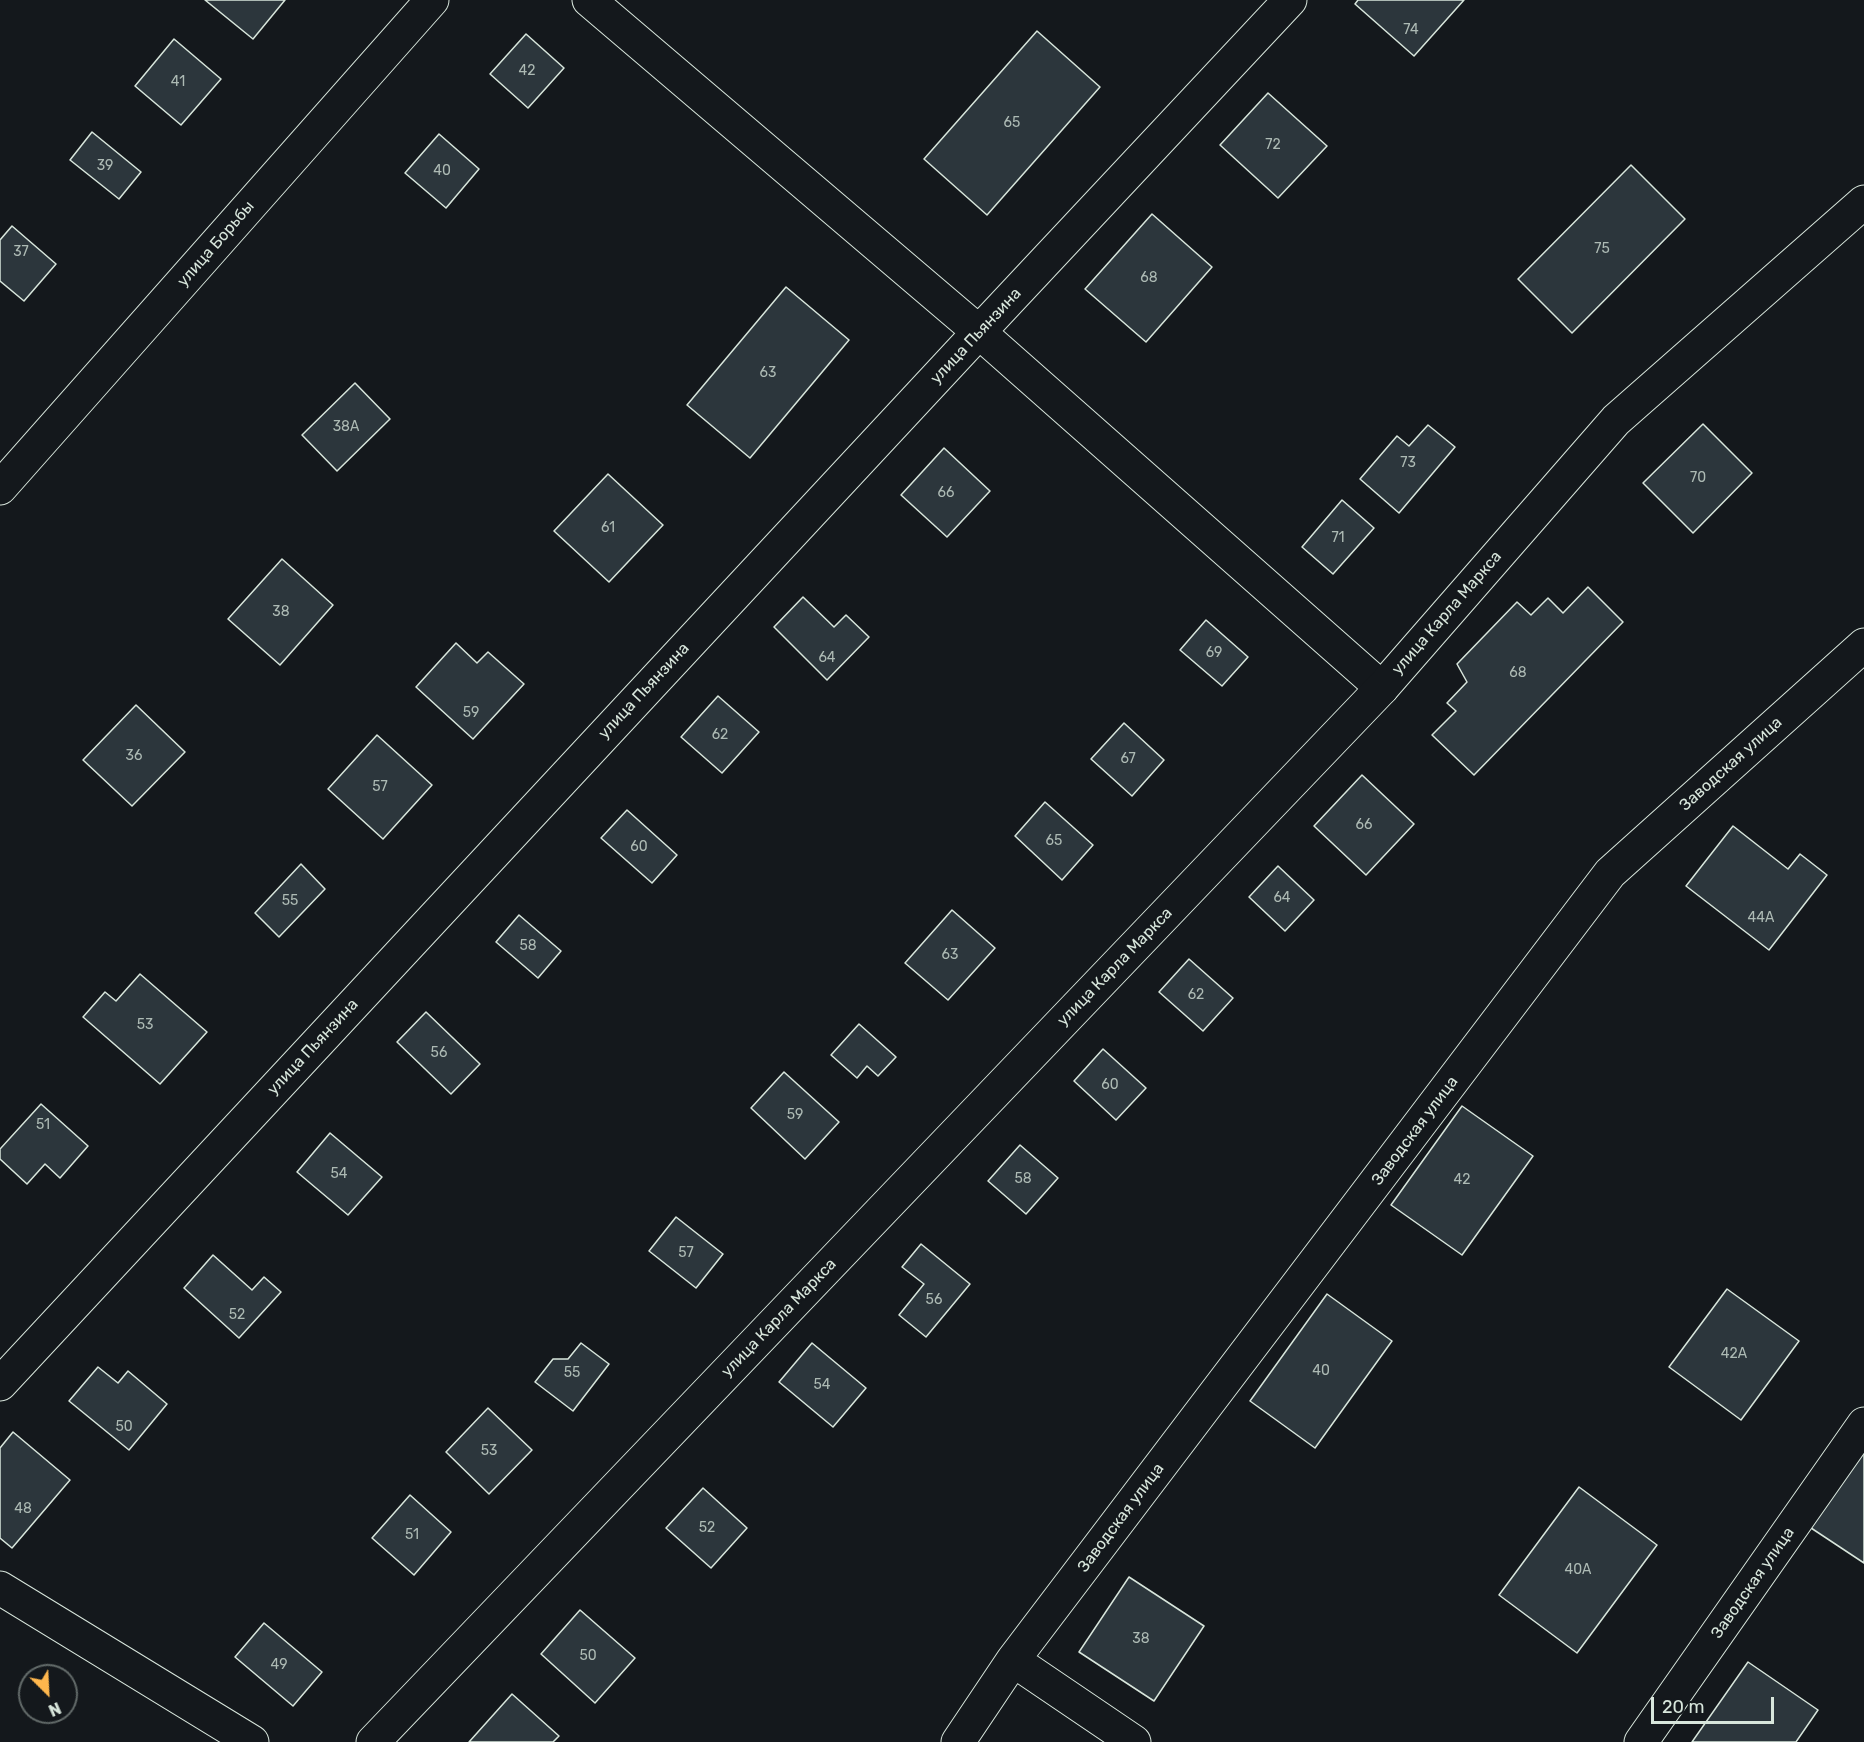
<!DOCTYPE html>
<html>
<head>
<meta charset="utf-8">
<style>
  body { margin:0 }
  #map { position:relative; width:1864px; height:1742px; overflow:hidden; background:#14181c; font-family:Rubik,sans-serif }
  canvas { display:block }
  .north { position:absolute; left:18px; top:1664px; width:60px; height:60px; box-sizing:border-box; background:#14181c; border:2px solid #626a69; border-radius:50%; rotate:156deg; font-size:16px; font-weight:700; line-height:24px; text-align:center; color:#d8e6dc }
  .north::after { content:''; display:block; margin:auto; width:21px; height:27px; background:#ffb74d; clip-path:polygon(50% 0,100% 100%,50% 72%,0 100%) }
  .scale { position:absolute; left:1651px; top:1697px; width:123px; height:27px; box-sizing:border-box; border:3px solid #d8e6dc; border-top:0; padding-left:8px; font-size:18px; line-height:21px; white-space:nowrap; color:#d8e6dc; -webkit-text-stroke:4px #14181c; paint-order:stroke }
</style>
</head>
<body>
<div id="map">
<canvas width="1864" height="1742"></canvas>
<div class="north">N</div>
<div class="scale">20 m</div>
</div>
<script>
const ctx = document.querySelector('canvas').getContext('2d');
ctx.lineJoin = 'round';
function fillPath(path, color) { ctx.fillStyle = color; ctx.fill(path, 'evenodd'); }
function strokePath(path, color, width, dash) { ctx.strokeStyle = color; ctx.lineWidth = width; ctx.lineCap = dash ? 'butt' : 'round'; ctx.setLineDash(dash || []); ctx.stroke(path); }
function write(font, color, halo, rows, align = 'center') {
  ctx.font = font + ' Rubik,sans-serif'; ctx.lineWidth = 4.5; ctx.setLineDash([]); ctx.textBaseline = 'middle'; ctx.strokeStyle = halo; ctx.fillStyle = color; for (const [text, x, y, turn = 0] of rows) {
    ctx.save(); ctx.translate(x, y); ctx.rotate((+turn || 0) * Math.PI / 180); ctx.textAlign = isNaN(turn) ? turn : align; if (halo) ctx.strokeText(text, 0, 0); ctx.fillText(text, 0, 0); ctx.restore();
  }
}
const building = new Path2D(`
  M205,0H285L253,39Z
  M1358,0H1464L1414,56L1355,4Z
  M1037,31L1100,87L987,215L924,159Z
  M526,34L564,68L528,108L490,74Z
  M174,39L221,79L181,125L135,86Z
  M1268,93L1327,146L1278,198L1220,145Z
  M92,132L141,172L119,199L70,160Z
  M439,134L479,169L446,208L405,173Z
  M1631,165L1685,219L1572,333L1518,279Z
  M1152,214L1212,267L1146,342L1085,289Z
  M12,226L56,264L24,301L0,281V240Z
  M786,287L849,340L750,458L687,405Z
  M355,383L390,419L337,471L302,435Z
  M1703,424L1752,473L1693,533L1643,483Z
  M1428,425L1455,447L1399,513L1360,479L1397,436L1409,446Z
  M944,448L990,491L947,537L901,495Z
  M608,474L663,525L609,582L554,531Z
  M1342,500L1374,528L1333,574L1302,547Z
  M282,559L333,605L280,665L228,619Z
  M1588,587L1623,622L1474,775L1432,735L1456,711L1447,703L1467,682L1457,664L1517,602L1531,615L1548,598L1563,613Z
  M803,597L834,627L846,615L869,637L827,680L774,627Z
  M1206,620L1248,657L1222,686L1180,650Z
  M456,643L477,663L488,652L524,684L473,739L416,687Z
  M718,696L759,732L722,773L681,737Z
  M136,705L185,752L132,806L83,760Z
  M1124,723L1164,760L1132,796L1091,759Z
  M377,735L432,785L383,839L328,789Z
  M1362,775L1414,824L1366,875L1314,826Z
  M1045,802L1093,845L1062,880L1015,836Z
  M627,810L677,855L652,883L601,838Z
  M1733,826L1788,869L1800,854L1827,875L1769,950L1686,886Z
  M301,864L325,889L279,937L255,913Z
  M1278,866L1314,900L1285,931L1249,897Z
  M952,910L995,948L948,1000L905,963Z
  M519,915L561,951L538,978L496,942Z
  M1189,959L1233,998L1203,1031L1159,992Z
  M140,974L207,1032L160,1084L83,1017L105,992L116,1001Z
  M426,1012L480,1064L451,1094L397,1042Z
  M859,1024L896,1057L878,1076L867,1066L857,1078L831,1055Z
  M1103,1049L1146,1088L1116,1120L1074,1081Z
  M784,1072L839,1122L805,1159L751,1108Z
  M41,1104L88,1146L60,1178L45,1164L27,1184L0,1159V1149Z
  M1462,1106L1533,1156L1462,1255L1391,1205Z
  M330,1133L382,1177L348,1215L297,1172Z
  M1020,1145L1058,1178L1026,1214L988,1181Z
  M676,1217L723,1254L696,1288L649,1251Z
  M921,1244L970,1284L926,1337L899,1315L924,1284L902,1267Z
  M213,1255L252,1290L264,1277L281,1292L239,1338L184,1288Z
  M1727,1289L1799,1341L1741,1420L1669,1367Z
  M1327,1294L1392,1341L1315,1448L1250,1401Z
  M581,1343L609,1364L573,1411L535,1382L553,1359H568Z
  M812,1343L866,1388L833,1427L779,1382Z
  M98,1367L118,1383L128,1371L167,1404L129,1450L69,1401Z
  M488,1408L532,1450L489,1494L446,1452Z
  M13,1432L70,1480L12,1548L0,1538V1448Z
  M1864,1436V1563L1805,1524Z
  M1579,1487L1657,1545L1577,1653L1499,1595Z
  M703,1488L747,1528L711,1568L666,1528Z
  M410,1495L451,1532L414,1575L372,1538Z
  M1129,1577L1204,1626L1154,1701L1079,1652Z
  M580,1610L635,1658L595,1703L541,1654Z
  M264,1623L322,1672L293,1706L235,1657Z
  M1748,1662L1818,1710L1796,1742H1692Z
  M512,1694L559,1736L553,1742H469Z`);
fillPath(building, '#2c363c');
strokePath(building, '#d8e6dc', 1.5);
const street = new Path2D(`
  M589,0L979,332L1382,688
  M0,488L432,0
  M0,1384L979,332L1290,0
  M0,1588L252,1742
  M1013,1660L1134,1742
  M958,1742L1013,1660L1610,873L1864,645
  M1641,1742L1864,1424`);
const secondary = new Path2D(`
  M373,1742L1382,688L1616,420L1864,202`);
strokePath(street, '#d8e6dc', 35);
strokePath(secondary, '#d8e6dc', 35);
strokePath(street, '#14181c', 33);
strokePath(secondary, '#14181c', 33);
write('14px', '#adbab4', null, [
  ["74",1411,30],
  ["42",527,71],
  ["41",178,82],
  ["65",1012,123],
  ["72",1273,145],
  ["39",105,166],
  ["40",442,171],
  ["75",1602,249],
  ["37",21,252],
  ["68",1149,278],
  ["63",768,373],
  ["38А",346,427],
  ["73",1408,463],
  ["70",1698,478],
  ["66",946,493],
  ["61",608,528],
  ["71",1338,538],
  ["38",281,612],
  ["69",1214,653],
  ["64",827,658],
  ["68",1518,673],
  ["59",471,713],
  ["62",720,735],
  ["36",134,756],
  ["67",1128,759],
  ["57",380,787],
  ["66",1364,825],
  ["65",1054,841],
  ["60",639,847],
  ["64",1282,898],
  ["55",290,901],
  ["44А",1761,918],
  ["58",528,946],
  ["63",950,955],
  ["62",1196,995],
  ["53",145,1025],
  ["56",439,1053],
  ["60",1110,1085],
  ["59",795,1115],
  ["51",43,1125],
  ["54",339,1174],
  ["58",1023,1179],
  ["42",1462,1180],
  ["57",686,1253],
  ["56",934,1300],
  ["52",237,1315],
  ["42А",1734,1354],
  ["40",1321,1371],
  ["55",572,1373],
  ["54",822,1385],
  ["50",124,1427],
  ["53",489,1451],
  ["48",23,1509],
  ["52",707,1528],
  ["51",412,1535],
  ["40А",1578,1570],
  ["38",1141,1639],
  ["50",588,1656],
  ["49",279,1665]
]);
write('16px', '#d8e6dc', '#14181c', [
  ["улица Борьбы",216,244,-49],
  ["улица Пьянзина",976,336,-47],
  ["улица Карла Маркса",1447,613,-49],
  ["улица Пьянзина",644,691,-47],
  ["Заводская улица",1731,764,-42],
  ["улица Карла Маркса",1115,967,-46],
  ["улица Пьянзина",313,1047,-47],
  ["Заводская улица",1415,1131,-53],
  ["улица Карла Маркса",779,1318,-46],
  ["Заводская улица",1121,1518,-53],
  ["Заводская улица",1753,1583,-55]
]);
</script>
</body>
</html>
